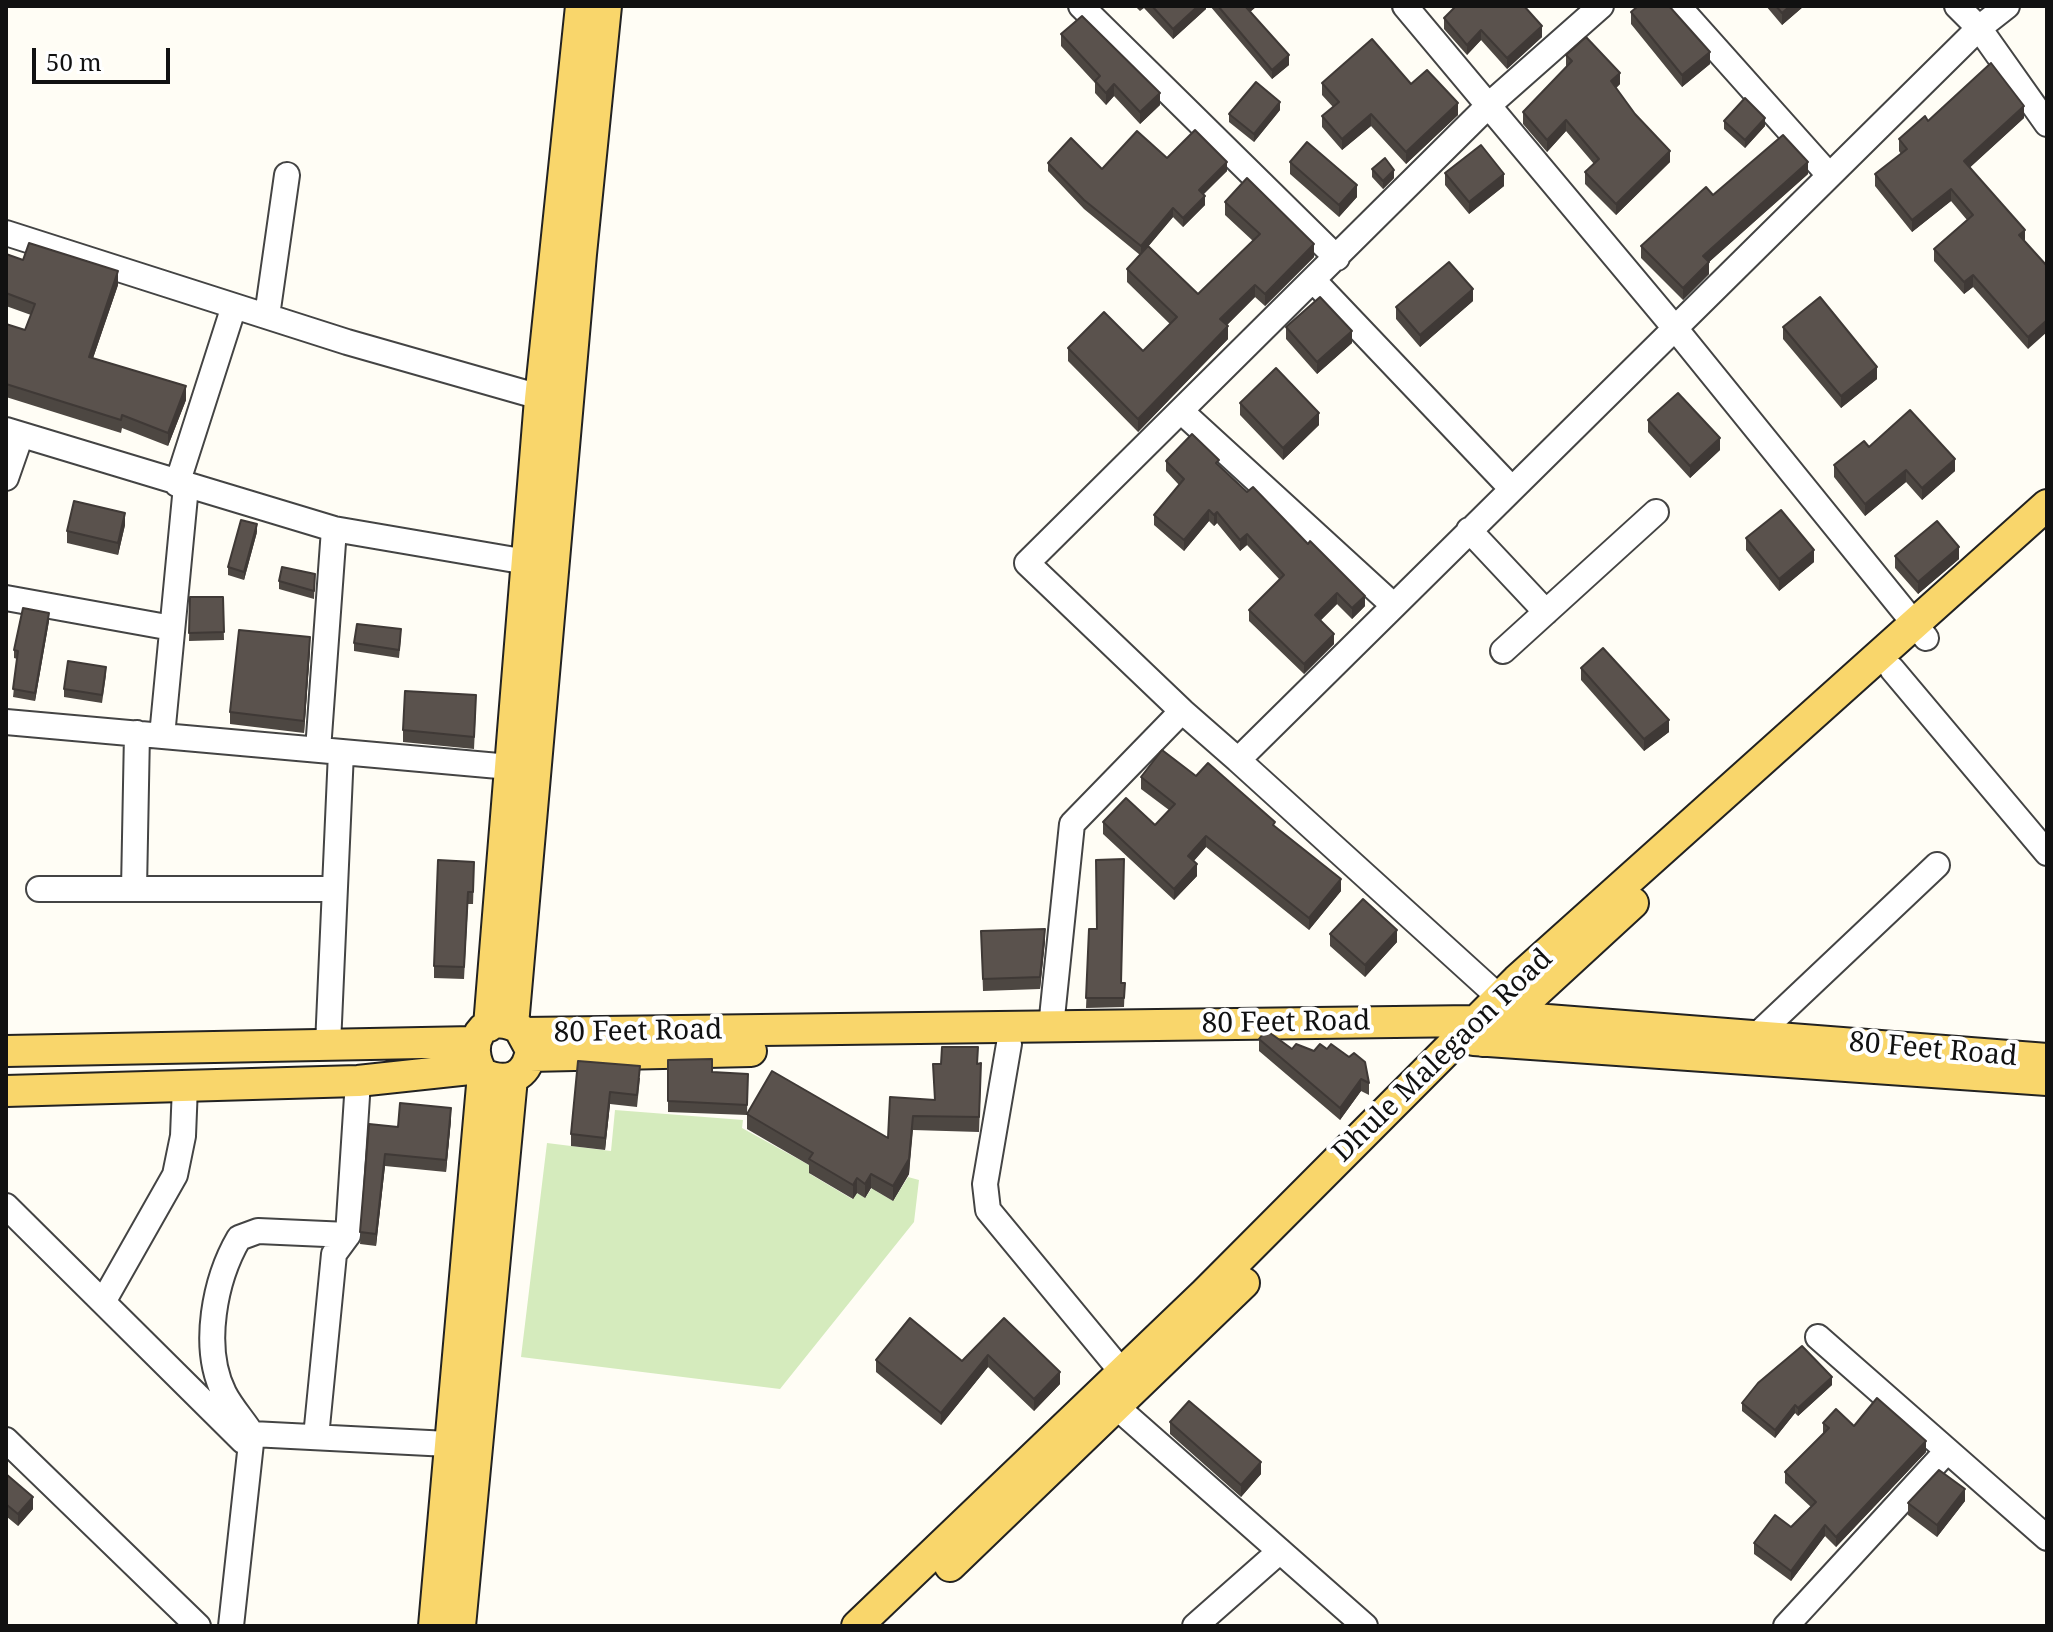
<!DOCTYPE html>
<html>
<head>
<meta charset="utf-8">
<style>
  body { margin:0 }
  #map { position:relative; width:2053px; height:1632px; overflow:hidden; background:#fffdf5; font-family:"Noto Serif",serif }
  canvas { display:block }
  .frame { position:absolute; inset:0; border:8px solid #111; pointer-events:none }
  .scale { position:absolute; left:32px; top:48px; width:138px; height:36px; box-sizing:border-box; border:4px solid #111; border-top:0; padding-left:10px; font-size:24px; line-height:28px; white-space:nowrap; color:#111; -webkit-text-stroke:6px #fff; paint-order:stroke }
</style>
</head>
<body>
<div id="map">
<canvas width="2053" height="1632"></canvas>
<div class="frame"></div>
<div class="scale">50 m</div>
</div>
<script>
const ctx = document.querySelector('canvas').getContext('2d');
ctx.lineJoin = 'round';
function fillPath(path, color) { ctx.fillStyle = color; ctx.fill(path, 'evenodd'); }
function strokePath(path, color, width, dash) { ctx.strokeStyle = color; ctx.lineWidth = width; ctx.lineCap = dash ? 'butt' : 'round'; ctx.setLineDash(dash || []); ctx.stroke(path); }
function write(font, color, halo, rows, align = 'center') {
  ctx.font = font + ' "Noto Serif",serif'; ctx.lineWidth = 8; ctx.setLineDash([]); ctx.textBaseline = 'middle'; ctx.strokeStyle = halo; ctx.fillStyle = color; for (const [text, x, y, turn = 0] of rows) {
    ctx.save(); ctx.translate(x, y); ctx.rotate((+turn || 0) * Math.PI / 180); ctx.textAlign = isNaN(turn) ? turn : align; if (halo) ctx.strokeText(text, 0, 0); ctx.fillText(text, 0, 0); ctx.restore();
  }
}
fillPath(new Path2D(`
  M615,1110L743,1120L742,1128L809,1165L810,1174L852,1199L857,1193L865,1198L877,1181L876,1191L893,1201L908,1177L919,1180L914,1222L780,1389L521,1357L547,1143L611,1151Z`), '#d5ebbd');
const minor = new Path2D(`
  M1081,6L1337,258
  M1405,6L1674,327L1926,638
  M1678,6L1829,175
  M1957,6L1979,28L2047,124
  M6,233L347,342L554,401
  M1314,281L1511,488
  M267,316L287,175
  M1182,412L1393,605
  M6,430L334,529L527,562
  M6,478L21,435
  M177,484L234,306
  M1469,530L1546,612
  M6,598L172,628
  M1503,651L1656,512
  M1892,669L2047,853
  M1182,711L1027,563L1490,104L1601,6
  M6,722L510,767
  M162,736L186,486
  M318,750L334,529
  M1238,760L1499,997
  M39,889H333
  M134,889L137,733
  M1051,1027L1072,824L1182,711L1238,760L1979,28L2007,6
  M1756,1036L1937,865
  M1009,1044L985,1184L988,1210L1122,1372
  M328,1045L341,752
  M6,1206L243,1441
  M103,1302L175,1175L183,1136L185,1086
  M1818,1337L2047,1538
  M1103,1395L1365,1626
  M252,1434C243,1420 231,1407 224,1393C201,1347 215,1279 239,1238L258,1231L348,1235L358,1081
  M316,1437L334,1254L348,1235
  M6,1440L198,1626
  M231,1626L252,1434L468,1445
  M1195,1626L1280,1551
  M1786,1626L1947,1451`);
const major = new Path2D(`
  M513,1025L581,254L606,6
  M489,1026L540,399L581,6
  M523,1033L1474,1021L1509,1017L2047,1059
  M1474,1040L2047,1080
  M1483,1041L1633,903
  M6,1051L474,1042
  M530,1056L751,1051
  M6,1091L358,1081L479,1068
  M950,1566L1244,1283
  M434,1626L483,1074C463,1045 482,1009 519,1028L531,1050C527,1077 508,1085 483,1074
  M460,1626L512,1078
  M857,1626L1205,1293L1517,980L2047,505`);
strokePath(minor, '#444', 28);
strokePath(major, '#222', 34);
strokePath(minor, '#fff', 24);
strokePath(major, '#f9d66b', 30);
fillPath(new Path2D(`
  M1135,6H1206V9L1173,39L1144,8L1140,11Z
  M1210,6H1257L1250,12L1289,65L1272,79Z
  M1766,6H1804L1782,25Z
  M1631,12L1710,64L1682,87L1631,24Z
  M1444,18L1542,37L1507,69L1481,40L1467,55L1444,29Z
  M1061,34L1160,105L1140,124L1114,96L1106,105L1095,93V83L1061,46Z
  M1566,55L1620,84L1616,88L1670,162L1616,215L1585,184V172L1594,164L1566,131L1547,152L1523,124V112L1566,67Z
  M1322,83L1411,84L1458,115L1406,164L1371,126L1342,150L1322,127V116L1333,107L1322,95Z
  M1280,110L1254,142L1229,122V114Z
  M2024,118L1970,167L2025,241L2047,266L2028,349L1973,287L1964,294L1934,261V249L1967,220L1951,201L1912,232L1875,186V174L1901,154L1899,151V139L1928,121Z
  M1724,121L1765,126L1745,148L1724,129Z
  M1167,158L1227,171L1203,194L1205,205L1183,227L1173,217L1146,249L1198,294L1253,241L1225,215V202L1314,257L1265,306L1255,297L1227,325L1228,339L1138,432L1068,361V348L1143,351L1170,324L1127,282V269L1140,255L1084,209L1048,171V163L1102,169Z
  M1290,162L1357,197L1339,217L1290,174Z
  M1372,169L1394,178L1383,189L1372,177Z
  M1445,173L1504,186L1469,214L1445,185Z
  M1808,174L1709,262V274L1683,300L1641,258V246L1713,195Z
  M6,254L23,260L118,285L93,358L186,400L168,446L122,428L121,433L6,397V324L25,330L31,315L6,306Z
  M1473,301L1420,347L1396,319V307Z
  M1286,327L1352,343L1317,374L1286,339Z
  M1783,327L1877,379L1841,408L1783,339Z
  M1240,403L1319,425L1283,460L1240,415Z
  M1648,420L1720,450L1690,478L1648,432Z
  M1869,447L1955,471L1922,500L1906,482L1865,516L1834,477V465Z
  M1166,461L1219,466L1365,606L1352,619L1337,604L1320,621L1334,644L1304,674L1249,621V610L1280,580L1247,545L1240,551L1217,523L1214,526L1209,521L1184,551L1154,525V515L1179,485L1166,471Z
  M125,525L118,555L67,543V531Z
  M257,532L244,580L228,575V567Z
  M1746,538L1814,562L1779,591L1746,550Z
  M1895,556L1959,559L1918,594L1895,568Z
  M315,574L314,599L279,589V581Z
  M190,597H223L224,640L189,641Z
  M49,621L35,701L13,697L17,659L14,658V650Z
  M401,637L399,658L354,651V643Z
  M310,649L304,733L230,724V712Z
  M1581,668L1669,732L1644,751L1581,680Z
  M106,675L102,703L64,697V689Z
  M476,707L474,749L403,742V730Z
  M1196,776L1275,827L1341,891L1309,930L1206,847L1194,861L1197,876L1174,900L1103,834V822L1155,825L1169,810L1141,789V777Z
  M474,874L473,904H468L464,979L434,978V966Z
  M1089,929L1121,983H1125L1124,1007L1086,1008Z
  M981,931L1045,941L1040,989L983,991Z
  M1330,934L1397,942L1365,977L1330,946Z
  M1259,1039L1292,1049L1369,1083V1095L1361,1091L1340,1120L1259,1051Z
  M668,1060L712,1072L748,1074L747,1114L888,1138L890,1097L934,1100L978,1064L981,1078L979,1132L913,1130L909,1174L893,1201L871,1188L865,1198L857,1193L853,1199L809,1173V1165L747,1129V1115L668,1112Z
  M578,1061L640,1078L637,1107L610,1104L605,1150L571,1146V1134Z
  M451,1120L446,1172L385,1166L376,1246L360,1244L369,1124L398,1127Z
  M1004,1318L1060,1384L1034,1411L988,1367L941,1425L876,1372V1360L962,1361Z
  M1832,1385L1798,1416L1795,1413L1775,1438L1742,1411V1403Z
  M1170,1422L1261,1474L1241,1497L1170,1434Z
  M1823,1423L1854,1426L1926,1452L1836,1547L1825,1536L1791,1581L1754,1554V1543L1791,1527L1811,1507L1785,1483V1472L1823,1434Z
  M6,1474L33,1509L18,1526L7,1517Z
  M1965,1501L1937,1537L1908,1515V1503Z`), '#4d4742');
fillPath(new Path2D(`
  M1198,6H1206V9L1173,39V29Z
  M1245,6H1257L1245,16Z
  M1790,6H1804L1782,25V13Z
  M1542,26V37L1507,69V58Z
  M1481,30V40L1467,55V45Z
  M1710,52V64L1682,87V75Z
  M1289,55V65L1272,79V70Z
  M1620,73V84L1611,93V81Z
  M1114,84V96L1106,105V93Z
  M1160,93V105L1140,124V112Z
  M1280,102V110L1254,142V134Z
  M1458,103V115L1406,164V152Z
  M2024,106V118L1964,173V161Z
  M1371,114V126L1342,150V139Z
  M1765,118V126L1745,148V140Z
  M1566,120V131L1547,152V140Z
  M1670,151V162L1616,215V204Z
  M1227,162V171L1199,199V190Z
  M1808,162V174L1709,262V274L1683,300V288L1703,256Z
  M1394,170V178L1383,189V181Z
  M1504,174V186L1469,214V202Z
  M1357,185V197L1339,217V205Z
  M1951,189V201L1912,232V220Z
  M1205,196V205L1183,227V218Z
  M1173,208V217L1141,255V246Z
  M2025,230V242L2019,235Z
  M1314,244V257L1265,306V294Z
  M118,271V285L89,370V357Z
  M1973,275V287L1964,294V282Z
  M1255,285V297L1220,332V319Z
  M1473,289V301L1420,347V335Z
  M2047,320V332L2028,349V337Z
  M1228,326V339L1138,432V419Z
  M1352,331V343L1317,374V362Z
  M1877,367V379L1841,408V396Z
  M186,386V400L168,446V433Z
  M1319,413V425L1283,460V448Z
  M1720,438V450L1690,478V466Z
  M1955,459V471L1922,500V488Z
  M1906,470V482L1865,516V504Z
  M1209,510V521L1184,551V540Z
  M1217,512V523L1214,526V515Z
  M125,513V525L118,555V543Z
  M257,524V532L244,580V572Z
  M1247,534V545L1240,551V540Z
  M1959,547V559L1918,594V582Z
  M1814,550V562L1779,591V579Z
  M1337,593V604L1315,626V615Z
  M1365,596V606L1352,619V608Z
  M49,613V621L35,701V693Z
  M1334,634V644L1304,674V664Z
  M310,637V649L304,733V721Z
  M1669,720V732L1644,751V739Z
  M1206,836V847L1188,867V856Z
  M1197,864V876L1174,900V889Z
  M1341,879V891L1309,930V918Z
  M1045,929V941L1040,989V977Z
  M1397,930V942L1365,977V965Z
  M1361,1079V1091L1340,1120V1108Z
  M610,1092V1104L605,1150V1138Z
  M451,1108V1120L446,1172V1160Z
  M913,1116L909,1174L893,1201V1186Z
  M385,1154V1166L376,1246V1234Z
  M871,1174V1188L865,1198V1184Z
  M857,1178V1193L853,1199V1185Z
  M988,1355V1367L941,1425V1413Z
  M1060,1372V1384L1034,1411V1399Z
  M1832,1377V1385L1798,1416V1408Z
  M1795,1405V1413L1775,1438V1430Z
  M1926,1441V1452L1836,1547V1537Z
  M1261,1462V1474L1241,1497V1485Z
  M1965,1489V1501L1937,1537V1525Z
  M33,1497V1509L18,1526V1514Z
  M1825,1525V1536L1791,1581V1571Z`), '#3f3936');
const building = new Path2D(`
  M1152,6H1198L1173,29Z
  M1218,6H1245L1289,55L1272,70Z
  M1456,6H1524L1542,26L1507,58L1481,30L1467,45L1444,18Z
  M1638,6H1669L1710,52L1682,75L1631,12Z
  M1776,6H1790L1782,13Z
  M1082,16L1160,93L1140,112L1114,84L1106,93L1095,81L1100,76L1061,34Z
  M1586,37L1620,73L1611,81L1635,114L1670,151L1616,204L1585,172L1599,159L1566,120L1547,140L1523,112L1572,61L1566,55Z
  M1372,39L1411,84L1427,70L1458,103L1406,152L1371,114L1342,139L1322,116L1339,102L1322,83Z
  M1991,63L2024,106L1964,161L2025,230L2019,235L2047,266V320L2028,337L1973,275L1964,282L1934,249L1973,215L1951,189L1912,220L1875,174L1907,149L1899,139L1925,116L1928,121Z
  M1256,82L1280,102L1254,134L1229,114Z
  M1745,98L1765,118L1745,140L1724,121Z
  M1195,130L1227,162L1199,190L1205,196L1183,218L1173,208L1141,246L1084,200L1048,163L1071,138L1102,169L1137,131L1167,158Z
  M1783,135L1808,162L1703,256L1709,262L1683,288L1641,246L1706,187L1713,195Z
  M1307,142L1357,185L1339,205L1290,162Z
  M1481,145L1504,174L1469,202L1445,173Z
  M1385,158L1394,170L1383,181L1372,169Z
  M1247,178L1314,244L1265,294L1255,285L1220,319L1228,326L1138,419L1068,348L1104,312L1143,351L1177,317L1127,269L1148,246L1198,294L1260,234L1225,202Z
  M29,243L118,271L89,357L186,386L168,433L122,415L121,420L6,384V324L25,330L35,304L6,293V254L23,260Z
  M1449,262L1473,289L1420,335L1396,307Z
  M1320,297L1352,331L1317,362L1286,327Z
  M1820,297L1877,367L1841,396L1783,327Z
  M1276,368L1319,413L1283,448L1240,403Z
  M1678,393L1720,438L1690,466L1648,420Z
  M1910,410L1955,459L1922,488L1906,470L1865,504L1834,465L1864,441L1869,447Z
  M1192,434L1219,460L1216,463L1247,492L1253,487L1308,544L1310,541L1365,596L1352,608L1337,593L1315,615L1334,634L1304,664L1249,610L1284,575L1247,534L1240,540L1217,512L1214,515L1209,510L1184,540L1154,515L1184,479L1166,461Z
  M74,501L125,513L118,543L67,531Z
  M1781,510L1814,550L1779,579L1746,538Z
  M241,520L257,524L244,572L228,567Z
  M1937,521L1959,547L1918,582L1895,556Z
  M282,567L315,574L314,591L279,581Z
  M190,597H223L224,632L189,633Z
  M23,608L49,613L35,693L13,689L18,651L14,650Z
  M357,624L401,629L399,650L354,643Z
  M239,630L310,637L304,721L230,712Z
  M1603,648L1669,720L1644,739L1581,668Z
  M68,661L106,667L102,695L64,689Z
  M405,691L476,695L474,737L403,730Z
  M1162,750L1196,776L1208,763L1275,822L1273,825L1341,879L1309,918L1206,836L1188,856L1197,864L1174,889L1103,822L1126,798L1155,825L1175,804L1141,777Z
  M1124,859L1121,983H1125L1124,998H1086L1089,929H1097L1096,860Z
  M438,860L474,862L473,892H468L464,967L434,966Z
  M1363,899L1397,930L1365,965L1330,934Z
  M1045,929L1040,977L983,979L981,931Z
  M1266,1030L1292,1049L1296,1044L1314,1051L1320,1044L1327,1049L1331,1044L1349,1057L1354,1053L1365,1062L1369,1083L1361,1079L1340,1108L1259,1039Z
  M942,1047H978L977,1064L981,1063L979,1117L913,1116L909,1159L893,1186L871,1174L865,1184L857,1178L853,1185L809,1159L813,1153L747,1114L772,1071L888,1138L890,1097L935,1100L933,1064H941Z
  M712,1059V1072L748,1074L747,1105L668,1101V1060Z
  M578,1061L640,1066L637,1095L610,1092L605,1138L571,1134Z
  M400,1103L451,1108L446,1160L385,1154L376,1234L360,1232L369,1124L398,1127Z
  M910,1318L962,1361L1004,1318L1060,1372L1034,1399L988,1355L941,1413L876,1360Z
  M1802,1346L1832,1377L1798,1408L1795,1405L1775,1430L1742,1403L1758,1383Z
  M1877,1398L1926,1441L1836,1537L1825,1525L1791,1571L1754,1543L1775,1515L1791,1527L1816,1502L1785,1472L1829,1428L1823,1423L1836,1409L1854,1426Z
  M1189,1401L1261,1462L1241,1485L1170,1422Z
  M1939,1470L1965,1489L1937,1525L1908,1503Z
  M6,1474L33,1497L18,1514L7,1505L6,1506Z`);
fillPath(building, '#5a524d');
strokePath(building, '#3f3936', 2);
write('28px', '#111', '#fff', [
  ["80 Feet Road",1286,1023,-1],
  ["80 Feet Road",638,1032,-1],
  ["80 Feet Road",1933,1050,5],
  ["Dhule Malegaon Road",1443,1056,-44]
]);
</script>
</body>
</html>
